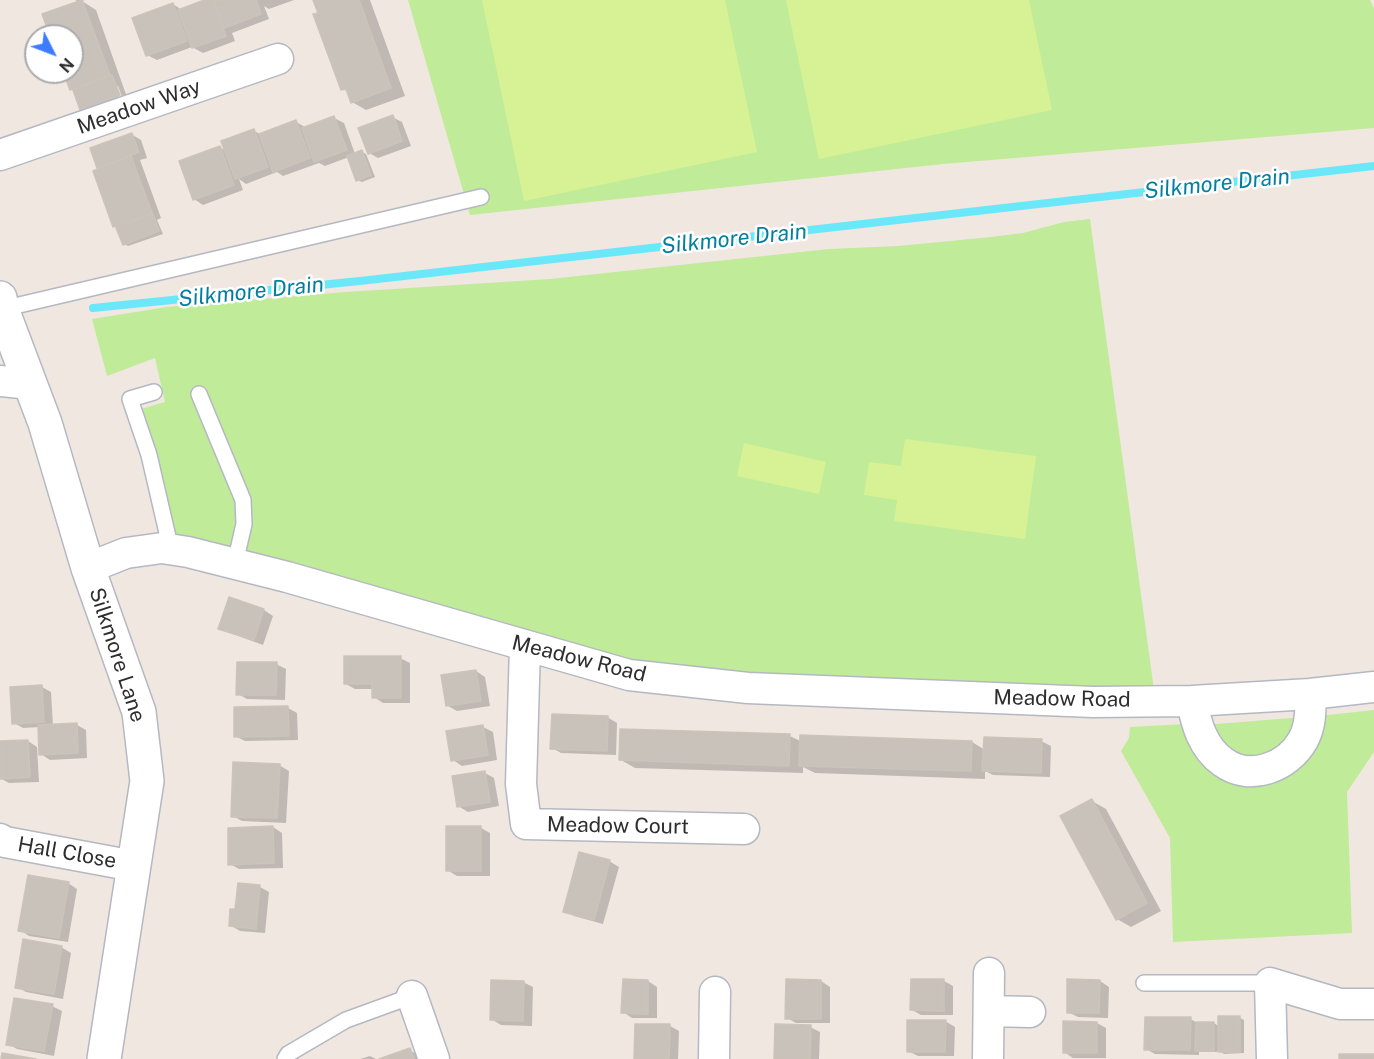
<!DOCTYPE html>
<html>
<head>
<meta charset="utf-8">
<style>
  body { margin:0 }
  #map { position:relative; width:1374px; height:1059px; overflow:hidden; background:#f0e7e0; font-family:"Public Sans",sans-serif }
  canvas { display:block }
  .north { position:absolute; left:24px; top:24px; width:60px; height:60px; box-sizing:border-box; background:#fff; border:2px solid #ababab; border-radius:50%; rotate:132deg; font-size:16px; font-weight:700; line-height:24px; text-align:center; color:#2e2e2e }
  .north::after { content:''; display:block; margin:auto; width:21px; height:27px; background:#3e7cff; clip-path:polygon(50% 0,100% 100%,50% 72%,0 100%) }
</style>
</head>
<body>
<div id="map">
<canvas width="1374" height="1059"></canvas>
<div class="north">N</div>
</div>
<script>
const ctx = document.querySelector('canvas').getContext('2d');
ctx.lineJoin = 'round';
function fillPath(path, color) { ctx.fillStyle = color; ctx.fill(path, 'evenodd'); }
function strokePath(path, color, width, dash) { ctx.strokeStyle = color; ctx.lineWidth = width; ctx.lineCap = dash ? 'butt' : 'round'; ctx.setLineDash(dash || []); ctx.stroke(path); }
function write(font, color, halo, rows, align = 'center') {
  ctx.font = font + ' "Public Sans",sans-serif'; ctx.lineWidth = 5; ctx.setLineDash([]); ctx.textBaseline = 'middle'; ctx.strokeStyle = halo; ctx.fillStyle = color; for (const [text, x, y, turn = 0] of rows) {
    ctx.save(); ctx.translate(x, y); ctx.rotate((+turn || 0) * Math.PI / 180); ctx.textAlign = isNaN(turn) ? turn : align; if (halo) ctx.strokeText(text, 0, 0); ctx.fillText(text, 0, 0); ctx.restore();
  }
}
fillPath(new Path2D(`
  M408,0H1370L1374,8V128L943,164L470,215Z
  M1090,219L1154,690L879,683L630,662L176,538L166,491L141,409L165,402L155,358L107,376L92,319L167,307L346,292L550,279L829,249L898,246L991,237L1023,233L1064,222Z
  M1374,710V752L1347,792L1352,933L1173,942L1170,838L1121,751L1129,738L1130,727L1187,724L1250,779L1319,716Z
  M1304,717L1292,747L1242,764L1204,725Z`), '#c0eb98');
fillPath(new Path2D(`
  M482,0H725L757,152L524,201Z
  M786,0H1029L1052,110L819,159Z
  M905,439L1036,456L1025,539L894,521L897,500L864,495L869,462L901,466Z
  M744,443L826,462L819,494L737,476Z`), '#d7f294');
fillPath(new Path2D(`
  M75,0H85L82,1L96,10L128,100L91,114L82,109L75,92L71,89L65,72H72V36H51L79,2ZM115,86H118L124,102L121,103Z
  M208,0H294L269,9L264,6L269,19L232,33L235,41L203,53L192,47L157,60L147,55L173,4L182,10Z
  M315,0H370L405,96L366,110L352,102L349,92L343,89Z
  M392,117L402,122L411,146L378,158L369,153Z
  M334,118L344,123L355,154L362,152L366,154L375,177L362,182L357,180L349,157L325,166L319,163L283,176L277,172L246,184L239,179L243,190L203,205L194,199L220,147L227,152L254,131L260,134L296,122L305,127Z
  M131,134L141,140L147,158L140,160L161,218L157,220L163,234L128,246L124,244L118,228L115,226L99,170L92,149Z
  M230,599L264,610L273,616L263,645L230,633L220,628Z
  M400,658L410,663V703H383L374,697L373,689H355L346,684Z
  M276,664L286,669L285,700L247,699L238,694Z
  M476,671L485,677L490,706L457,711L448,706Z
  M42,687L51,692L53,726L77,725L86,730L87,758L50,760L41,754L40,727L23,728L14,723Z
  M288,708L297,713L298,740L245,741L235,736Z
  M607,717L617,723L616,755L561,753L552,748Z
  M483,727L493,732L497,760L462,766L453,760Z
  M790,736L802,742H972L985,750L1041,741L1051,746L1050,777L993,775L985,771V779L815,773L803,767V773L635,768L621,760Z
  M28,741L37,747L39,782L9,783L0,778V743Z
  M279,765L289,771L286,823L242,821L233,816Z
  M485,773L494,778L499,806L468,812L458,806Z
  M1092,801L1106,809L1161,911L1131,927L1117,919Z
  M273,827L282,833L283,868L239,869L230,864Z
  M481,828L490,833V876H457L447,870Z
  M609,861L619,867L603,924L574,916L565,911Z
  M68,883L77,889L68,942L29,936L20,930Z
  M260,887L269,892L265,933L240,931L230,925Z
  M61,947L71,953L63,999L26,992L17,987Z
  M912,980L944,981L953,986V1015H921L912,1010Z
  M624,981H648L657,987V1018H632L623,1012Z
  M787,981H821L830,987V1023H796L787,1018Z
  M1100,981L1109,987L1108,1018L1078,1017L1068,1012Z
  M523,982L533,987L532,1026L501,1025L491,1019Z
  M52,1006L62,1011L54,1056L17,1049L8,1044Z
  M1220,1017L1240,1018L1244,1020V1053L1224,1054L1218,1050L1217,1052H1199V1055L1155,1054L1146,1049L1190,1019L1198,1023H1214L1220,1027Z
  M945,1021L955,1027L954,1056H918L908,1051Z
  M1097,1023L1106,1028V1058H1073L1064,1052Z
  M670,1026L679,1031L678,1059H635Z
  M810,1027L820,1032L819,1059H776Z
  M409,1050L419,1055L420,1059H384Z
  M370,1056L376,1059H360Z`), '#0003');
strokePath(new Path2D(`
  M93,308L360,281L1374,166`), '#6be7fa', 8);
const building = new Path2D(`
  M82,0L110,75L70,90L63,72H72V36H50L42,14Z
  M204,0H213L226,36L192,48L178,10Z
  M214,0H256L261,14L224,28Z
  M313,0H359L391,88L351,103L346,89L341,90L313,14L318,13Z
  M173,3L187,41L146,56L132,18Z
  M112,75L120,95L80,110L73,90Z
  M393,115L402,141L368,154L358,128Z
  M334,116L347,150L314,162L302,128Z
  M296,120L310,158L273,172L259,134Z
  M254,129L268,167L235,179L221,141Z
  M132,133L139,152L97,168L90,148Z
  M220,146L234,185L193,200L179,161Z
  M362,150L371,175L356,181L347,156Z
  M131,156L152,213L113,227L93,171Z
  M153,214L159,231L123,245L116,228Z
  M229,597L264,609L254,640L218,629Z
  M344,656H401V698H372V684H344Z
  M237,662H277L276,695H236Z
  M476,670L481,701L446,706L441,675Z
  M42,685L44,722L12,724L10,687Z
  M288,706L289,736L234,737V707Z
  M552,714L608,716L607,751L550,749Z
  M77,723L78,753L39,755L38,725Z
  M483,725L488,755L451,761L446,731Z
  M620,729L790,734L789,766L619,760Z
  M800,735L972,741L971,771L799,766Z
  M984,737L1042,739L1041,773L982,771Z
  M28,740L30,777L0,779V741Z
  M233,762L280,764L277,818L231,817Z
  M485,771L490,802L457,807L452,776Z
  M1092,799L1147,903L1116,920L1060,816Z
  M273,826L274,863L228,865V828Z
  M446,826H481V871H446Z
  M579,852L610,860L594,920L563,912Z
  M28,875L69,882L59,938L18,931Z
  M238,883L260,885L256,929L229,926L230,909H235Z
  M23,939L62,946L54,994L15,988Z
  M623,979L648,980V1014L621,1013Z
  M786,979L821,980V1019H785Z
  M911,979H944V1011L910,1010Z
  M1067,979L1100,980L1099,1013H1067Z
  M491,980L524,981L523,1021L490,1020Z
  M14,998L53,1004L44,1051L6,1045Z
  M1218,1016H1240V1052H1218Z
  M1145,1017H1191L1190,1050H1144Z
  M907,1020H946L945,1052H907Z
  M1063,1021L1097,1022V1053H1063Z
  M1196,1022H1214V1051H1195Z
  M635,1024H670L669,1059H634Z
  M775,1024L811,1025L810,1059H774Z
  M410,1048L414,1059H379Z
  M2,1053L36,1059H1Z
  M1339,1054H1374V1059H1339Z`);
fillPath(building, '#c8c2bb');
strokePath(building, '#ccc3b9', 1.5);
const lane = new Path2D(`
  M2,309L481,197
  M154,392L130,399L149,455L171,550
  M199,394L243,500L244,524L235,563
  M1144,983H1270
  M285,1059L288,1054L346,1020L412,996`);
const street = new Path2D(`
  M0,155L278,59
  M0,381L31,384
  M88,568L126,553L162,548L188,552L287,577L629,675L748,688L1093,702L1192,701L1310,694L1374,687
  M525,646L521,784L526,824L744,829
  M1192,701C1196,724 1203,748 1223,762C1250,782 1288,767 1303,740C1311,726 1311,709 1310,694
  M0,839L5,842L134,866
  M412,996L434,1059
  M989,1011L1030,1012
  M714,1059L715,992
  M988,1059L989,973
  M1272,1059L1270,983L1340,1004H1374`);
const secondary = new Path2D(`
  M0,298L2,309L45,423L88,568L139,712L147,781L104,1059`);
strokePath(lane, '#b4b8c2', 18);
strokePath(street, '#b4b8c2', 33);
strokePath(secondary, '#b4b8c2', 36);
strokePath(lane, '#fff', 15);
strokePath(street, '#fff', 30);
strokePath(secondary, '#fff', 33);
write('21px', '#2e2e2e', '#fff', [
  ["Meadow Way",139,107,-19],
  ["Silkmore Lane",117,655,72],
  ["Meadow Road",579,659,14],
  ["Meadow Road",1062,699,1],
  ["Meadow Court",618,826,1],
  ["Hall Close",67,853,10]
]);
write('italic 22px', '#037e9f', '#fff', [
  ["Silkmore Drain",1217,184,-6],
  ["Silkmore Drain",734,239,-6],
  ["Silkmore Drain",251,292,-6]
]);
</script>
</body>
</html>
